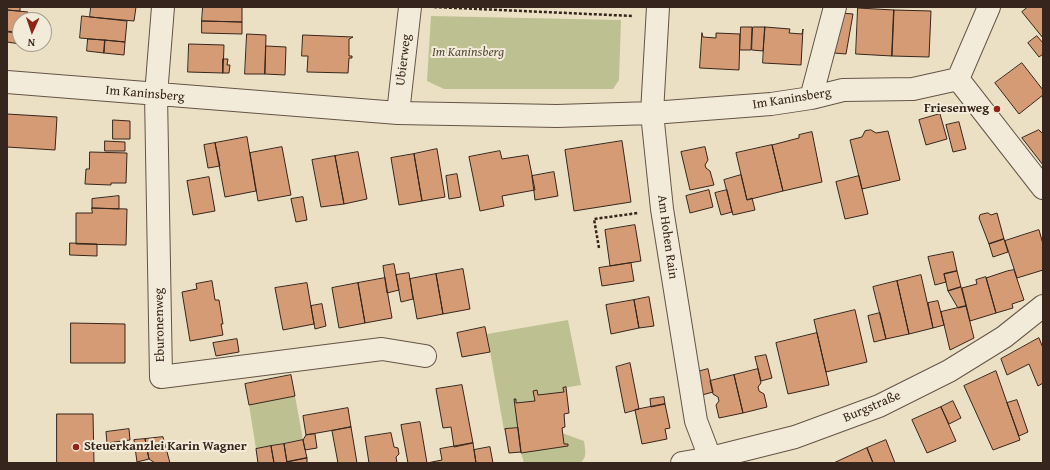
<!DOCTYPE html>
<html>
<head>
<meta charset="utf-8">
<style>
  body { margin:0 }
  #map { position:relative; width:1050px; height:470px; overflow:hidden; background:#ece0c4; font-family:"Gentium Book Plus",serif }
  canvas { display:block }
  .frame { position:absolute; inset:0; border:8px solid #36251c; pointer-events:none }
  .north { position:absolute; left:12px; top:12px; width:40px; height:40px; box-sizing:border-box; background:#f3ebd9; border:1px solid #a79c8d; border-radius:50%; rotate:183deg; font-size:11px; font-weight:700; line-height:16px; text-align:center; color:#36251c }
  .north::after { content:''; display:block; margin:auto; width:14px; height:18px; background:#8f2418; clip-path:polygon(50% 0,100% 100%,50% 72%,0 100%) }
</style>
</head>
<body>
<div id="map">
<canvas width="1050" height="470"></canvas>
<div class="frame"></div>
<div class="north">N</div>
</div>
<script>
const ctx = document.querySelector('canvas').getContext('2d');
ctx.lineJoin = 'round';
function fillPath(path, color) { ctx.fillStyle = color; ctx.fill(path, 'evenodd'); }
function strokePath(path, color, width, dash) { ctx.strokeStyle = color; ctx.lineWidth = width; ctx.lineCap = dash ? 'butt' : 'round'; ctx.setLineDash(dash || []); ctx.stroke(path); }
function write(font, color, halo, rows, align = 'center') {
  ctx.font = font + ' "Gentium Book Plus",serif'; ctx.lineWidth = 4; ctx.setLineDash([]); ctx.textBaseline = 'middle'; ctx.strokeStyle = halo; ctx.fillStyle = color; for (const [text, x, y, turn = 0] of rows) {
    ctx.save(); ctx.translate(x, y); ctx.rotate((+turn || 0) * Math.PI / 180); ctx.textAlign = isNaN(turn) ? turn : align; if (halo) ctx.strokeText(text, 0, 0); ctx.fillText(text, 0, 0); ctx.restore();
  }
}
fillPath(new Path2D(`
  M431,16L621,20L619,80L613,89H444L427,81Z
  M568,320L581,385L564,388V392L538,395L537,390L533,391L535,401L516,403V399H514L518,428L504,430L487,334Z
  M295,396L303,440L256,449L249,405Z
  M562,433L584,441C585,450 588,457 580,463H524L521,453L568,446V444H564Z`), '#bdc191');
const building = new Path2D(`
  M7,7H20V11L7,10Z
  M91,7H136L134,21L90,17Z
  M203,7H242V22L202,21Z
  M1028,7H1043V38L1022,12Z
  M858,8L894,10L892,56L856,54Z
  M7,10L28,12L27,20H20V33L7,31Z
  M894,10L931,11L929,57L892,56Z
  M841,13L853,14L846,54L834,53Z
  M82,16L127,21L125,42L80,38Z
  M202,21L242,22V34L202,33Z
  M741,27H752L751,50H740Z
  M753,27H765L763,51L752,50Z
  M765,27L790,29L789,33L802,34L803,29L801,65L763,63Z
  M8,32L20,33V44L7,42Z
  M702,33L703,37L716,38V33L740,34L739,70L700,68Z
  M247,34L266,35L265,74H245Z
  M303,35L353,37L349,39V56H352V58H349L348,73L307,72L308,56H302Z
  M1037,36L1043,43V54L1039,57L1028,43Z
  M88,39L105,40L104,53L87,51Z
  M105,40L125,42L124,55L104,53Z
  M189,44L224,45L223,73L188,72Z
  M266,46L286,47L285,75L265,74Z
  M223,59H228L227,65H230L229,73H223Z
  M1022,63L1043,90V95L1019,114L995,83Z
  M7,114L57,117L55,150L7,147Z
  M940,114L947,139L926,145L919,120Z
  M113,120L130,121V139H113Z
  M959,122L966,149L953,152L946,125Z
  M871,130L876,133L888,131L900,180L862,189L850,140L862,137L865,131Z
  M1039,130L1043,134V165L1022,138Z
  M812,132L822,182L783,191L772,145L799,138V135Z
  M247,137L256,191L225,197L215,143Z
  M105,141L125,142V151H105Z
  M622,141L631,202L574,211L565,150Z
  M215,143L220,166L208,168L204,145Z
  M772,145L783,191L747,200L736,153Z
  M282,147L291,195L258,201L250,153Z
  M705,147L708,160L705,165L706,168L710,171L714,185L690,190L681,152Z
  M437,149L445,197L422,201L414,154Z
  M500,151L502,159L528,155L535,190L502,196L504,206L480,211L469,157Z
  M90,152L127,153L126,183H111V185L85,184L86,169H89Z
  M358,152L367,199L344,204L335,156Z
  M414,154L422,201L399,205L391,158Z
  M335,156L344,204L321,207L312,160Z
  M554,172L558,196L535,200L532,176Z
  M457,174L461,197L449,199L446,176Z
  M741,175L747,200L752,198L755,210L733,215L724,180Z
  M859,176L868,214L845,219L836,182Z
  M209,177L215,211L193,215L187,181Z
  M709,190L713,207L690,213L686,196Z
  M727,190L732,212L721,215L715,193Z
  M119,196V209L92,208V199Z
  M303,197L307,220L296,222L291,199Z
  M92,208L127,209L126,245L76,244V213H92Z
  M988,213L991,215L997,213L1004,239L989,244L979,218L980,215Z
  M635,225L641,261L610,266L605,230Z
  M1039,230L1043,244V270L1017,278L1005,241Z
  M1004,239L1008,252L993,257L989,244Z
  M70,243L97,244V256L70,255Z
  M953,252L957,271L944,274L946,282L935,285L928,257Z
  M631,263L634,281L602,286L599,268Z
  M394,264L399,290L387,293L383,266Z
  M463,269L470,309L443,314L436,274Z
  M1014,270L1024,300L1012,304L1013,308L996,313L986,278L1007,271Z
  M957,271L961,287L948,291L944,274Z
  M409,273L413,299L401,302L396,275Z
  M436,274L443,314L417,319L410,279Z
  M921,275L933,328L909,334L897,281Z
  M986,277L996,313L970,321L962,288L977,284L976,280Z
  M385,278L392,318L365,323L358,283Z
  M212,281L215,300H219L223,324H221L223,335L190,341L182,292L197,289L196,284Z
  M897,281L909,334L886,339L873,287Z
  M307,283L314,324L283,330L275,288Z
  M358,283L365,323L339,328L332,288Z
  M961,287L966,306L958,308L948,291Z
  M649,297L654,326L639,328L634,300Z
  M634,300L639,328L611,334L606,305Z
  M938,301L944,325L933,328L928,303Z
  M322,304L326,326L315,329L311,306Z
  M966,306L974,338L950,350L941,312Z
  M855,310L867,362L826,372L814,320Z
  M880,313L886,339L874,342L868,316Z
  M71,323L125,324V363H71Z
  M485,327L490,352L462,357L457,333Z
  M817,333L829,385L788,394L776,343Z
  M1039,338L1043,348V383L1038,386L1029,364L1007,375L1001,359Z
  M237,339L239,352L216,356L213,343Z
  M766,355L772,378L761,381L755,357Z
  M630,363L639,409L625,413L616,367Z
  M708,369L713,392L702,395L697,372Z
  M758,369L761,383L758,387L759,391L764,394L767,407L743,413L734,375Z
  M996,371L1020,440L993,450L964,386Z
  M291,375L295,396L249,405L245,384Z
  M734,375L743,413L719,418L716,405L719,401L718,397L713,394L710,381Z
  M462,385L473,443L454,447L451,427L443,428L436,389Z
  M566,387L569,413L564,414L565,427L562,428L564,444H568V446L521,453L514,399H516V403L535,401L533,391L537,390L538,395L564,392L563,388Z
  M664,397L665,404L651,407L650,399Z
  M1017,400L1028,432L1019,436L1007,403Z
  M953,401L961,418L949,424L941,407Z
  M665,404L670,428L665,429L667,439L642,444L635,410Z
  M941,407L956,441L927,453L912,420Z
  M348,408L351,427L306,435L303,416Z
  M57,414H93L94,463H57Z
  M420,422L427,463H408L401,425Z
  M351,427L357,463H338L332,431Z
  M518,428L521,452L509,453L505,429Z
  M129,429L130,440L107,443L106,432Z
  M391,433L394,447L398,448L399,454L396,457L397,463H369L365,437Z
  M315,434L317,448L305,450L303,440L306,435Z
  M163,437L170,463H155L149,459L145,439Z
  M145,439L149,459L137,462L134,440Z
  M303,440L307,458L287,462L284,444Z
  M886,440L895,463H873L867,448Z
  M473,443L476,463H427L442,460L440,449Z
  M284,444L287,463H274L271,446Z
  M271,446L274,463H258L256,449Z
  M490,447L493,463H476L474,450Z
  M867,448L873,463H834Z
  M307,458V463H287V462Z`);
fillPath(building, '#d59b74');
strokePath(building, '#36251c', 1);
const minor = new Path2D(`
  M163,7L156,95L161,377L382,349L425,356
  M658,7L652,113L662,209L696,421L712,463
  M958,79L1043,188
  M958,79L989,7
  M7,82L398,113L557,116L652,113L771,104L811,98L843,90L913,89L958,79
  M811,98L835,7
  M398,113L410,7
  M682,463L711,458L795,437L879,406L949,371L1004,337L1043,306`);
strokePath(minor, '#645446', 24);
strokePath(new Path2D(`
  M434,7L633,16
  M599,248L594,219L638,213`), '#36251c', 2.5, [3, 2]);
strokePath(minor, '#f3ebd9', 22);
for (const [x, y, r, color] of [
  [997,109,4,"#8f2418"],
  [76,447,4,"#8f2418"]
]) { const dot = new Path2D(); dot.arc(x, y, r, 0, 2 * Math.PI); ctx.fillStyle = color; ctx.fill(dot); strokePath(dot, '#f3ebd9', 1.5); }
write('italic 13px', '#584c39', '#f3ebd9', [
  ["Im Kaninsberg",468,53]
]);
write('13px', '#36251c', '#f3ebd9', [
  ["Ubierweg",404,60,-83],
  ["Im Kaninsberg",145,94,5],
  ["Im Kaninsberg",792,99,-9],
  ["Am Hohen Rain",667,237,82],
  ["Eburonenweg",160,325,-91],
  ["Burgstraße",872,407,-23]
]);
write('bold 13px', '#36251c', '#f3ebd9', [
  ["Friesenweg",989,109],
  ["Steuerkanzlei Karin Wagner",84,447,"left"]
], 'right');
</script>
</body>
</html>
